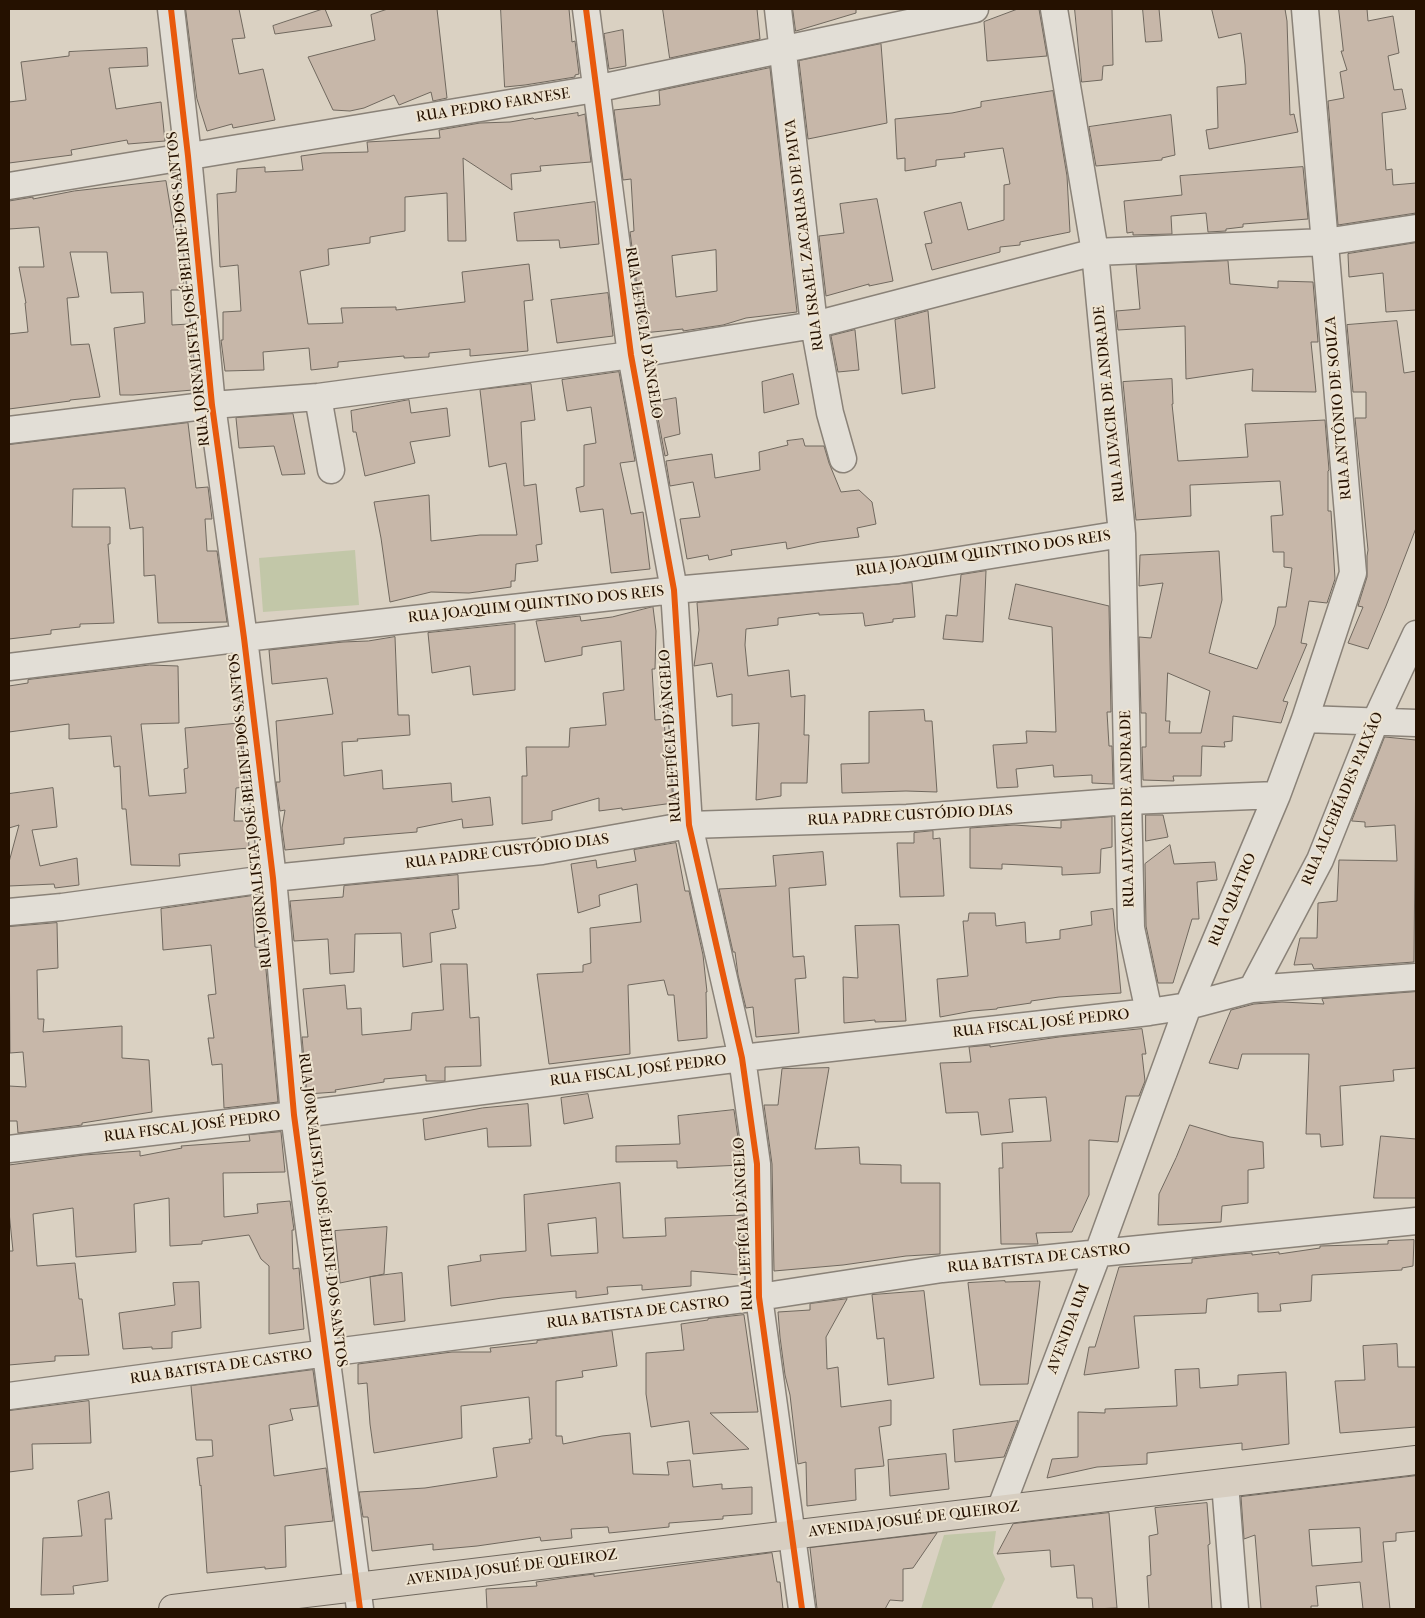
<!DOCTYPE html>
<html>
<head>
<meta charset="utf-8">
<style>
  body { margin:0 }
  #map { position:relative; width:1425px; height:1618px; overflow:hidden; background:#dad1c2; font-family:"IM FELL French Canon",serif }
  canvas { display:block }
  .frame { position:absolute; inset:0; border:10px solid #251100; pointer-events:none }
</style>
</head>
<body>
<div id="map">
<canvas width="1425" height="1618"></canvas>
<div class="frame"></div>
</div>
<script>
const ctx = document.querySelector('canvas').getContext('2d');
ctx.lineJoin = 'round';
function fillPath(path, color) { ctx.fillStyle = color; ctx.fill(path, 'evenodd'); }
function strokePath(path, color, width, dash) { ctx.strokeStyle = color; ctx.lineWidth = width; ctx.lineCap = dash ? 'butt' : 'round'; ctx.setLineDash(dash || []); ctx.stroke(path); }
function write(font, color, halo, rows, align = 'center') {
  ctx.font = font + ' "IM FELL French Canon",serif'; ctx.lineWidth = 4; ctx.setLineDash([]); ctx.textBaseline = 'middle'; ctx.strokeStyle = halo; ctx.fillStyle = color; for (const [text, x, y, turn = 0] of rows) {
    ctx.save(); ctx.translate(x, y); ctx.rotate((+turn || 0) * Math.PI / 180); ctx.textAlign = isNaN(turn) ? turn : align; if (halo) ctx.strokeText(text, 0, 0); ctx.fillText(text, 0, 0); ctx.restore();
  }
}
fillPath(new Path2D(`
  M355,550L359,605L263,612L259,558Z
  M996,1531L993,1553L1005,1579L991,1609H921L944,1535Z`), '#c2c7a8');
const building = new Path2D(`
  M186,9H239L245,38L232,39L239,74L263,69L275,120L233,128L232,124L207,131L197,99Z
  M323,9H325L332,26L275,34L273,26Z
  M388,9H437L447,98L433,101L431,92L399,105L394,95L364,108L350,111L333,110L308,57L375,40L371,15Z
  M501,9H569L572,42L575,41L579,74L575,75V77L525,85L505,87Z
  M663,9H757L760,39L670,58Z
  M793,9H856V13L796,31Z
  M1018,9H1039L1047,56L987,61L984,22Z
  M1075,9H1112L1113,65L1103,66L1102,80L1082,82Z
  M1143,9H1159L1162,41L1146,42Z
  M1212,9H1285L1287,21L1290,115L1294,114L1298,132L1209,149L1206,130L1218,128L1217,87L1246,84L1245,65L1241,33L1219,38Z
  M1339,9H1367L1368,21L1393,16L1399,53L1388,56L1394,90L1402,89L1406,109L1382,113L1386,170L1392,169L1393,185L1416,183V213L1338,225L1328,101L1344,98L1340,72L1347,70L1341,51H1343Z
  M623,30L626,66L609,69L604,34Z
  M881,44L887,123L808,139L799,61Z
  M147,48L148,66L109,68L116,109L161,102L165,141L128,144L127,140L71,150L72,155L9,163V102L26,100L21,62L69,56V52Z
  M770,68L797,312L746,318L723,325L683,331V329L643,333L630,232L634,231L631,179L623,180L614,110L660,105L659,91ZM716,250L717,291L676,297L672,256Z
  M1053,91L1067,176L1070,232L1020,242V245L1000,247V252L932,270L925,244L932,243L924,212L961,202L968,230L1004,220V185L1010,184L1003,148L964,153L965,157L936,160V166L905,171V158L897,159L895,119L952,113L981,107V102Z
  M578,113V116L585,114L591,162L540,166L541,171L511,174L512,190L463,158L466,241H448L447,193L405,197V231L370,237V243L328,249L329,265L300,271L308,324L343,323L341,308L396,307V310L465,302L462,272L529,264L533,300L524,301L528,351L470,356V349L429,353V357L404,358V356L338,362V367L311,370L309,348L263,352L264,370L225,371L221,340H223V312L241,311L238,265L220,267L217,194L236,192L237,169L265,167V172L303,170L301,156L323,153L368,152L367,142L440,138L439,130L480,123L510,122L533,118L534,119Z
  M1171,115L1175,155L1162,158V160L1096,166L1089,127Z
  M1303,167L1308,219L1243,224V227L1226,229V231L1208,232L1206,213L1171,216L1172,234L1133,235V232L1127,233L1124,201L1182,195L1180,176Z
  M166,181L179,259H180L184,290H171L172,325L189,324L193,390L133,395H120L114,328L145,323L143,292L111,293L107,252H70L79,297L67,298L71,345L89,344L100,397L70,400V401L9,409V334L28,332L25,303H26L19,267H44L39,227L9,229V201L33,197V199L74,191Z
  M877,199L893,281L869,286V284L826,296L819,236L844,233L840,204Z
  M595,202L599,244L560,248L559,240L517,241L514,213Z
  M1416,243V310L1386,312L1383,273L1349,277L1348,254Z
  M1228,261L1230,284L1278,288V281L1313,282L1318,342H1311L1316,392L1252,391L1253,369L1186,379L1185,326L1118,330L1116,311L1140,309L1136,265Z
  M608,293L613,336L557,343L551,300Z
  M928,311L935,388L902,394L895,320Z
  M1397,321L1404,373L1416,371V528L1386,606L1368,649L1348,643L1363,607L1358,606L1367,577V556L1368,550L1355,418H1366V392H1353L1347,325Z
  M855,330L859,370L838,372L831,336Z
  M619,372L635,461L620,463L631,514L643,512L650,569L611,573L603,509L580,512L576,488L584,486V445L596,443L591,407L567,411L562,380Z
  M793,374L799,404L764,413L762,382Z
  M1172,379L1173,404H1172L1178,461L1248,457L1245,424L1325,420L1329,470L1328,471V511H1331L1335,579L1327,603L1309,601L1301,643L1307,644L1283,701L1288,702L1281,723L1233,716L1232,741L1224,742L1225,747L1202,746L1201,776H1173L1174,781L1143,780L1142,747H1146V713H1141L1139,637L1151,638L1163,583L1139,586L1140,555L1219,551L1222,600L1209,653L1257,669L1275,625L1278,607H1286L1292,568L1284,567V552H1273L1271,516L1283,515L1280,481L1190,485L1191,516L1136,520L1123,382ZM1168,673L1210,691L1201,733H1169L1170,721H1166Z
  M531,384L535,420L521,422L524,486L536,484L542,544L536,545L538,561L516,564L515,581H511V587L469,593L431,592L390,602L381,538L374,502L429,495L431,541L480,535H517L506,463L489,467L480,390Z
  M676,398L680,434L664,438L668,455L665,456L655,402Z
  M409,400L411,413L447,408L450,436L410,442L415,463L365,476L356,432H353L351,411Z
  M293,414L305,474L282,475L274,446L239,448L236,418Z
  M188,423L196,488L208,487L212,519H205L207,551H217L227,622L158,623L155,575L144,576L143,527L130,529L125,488L73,489L72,527H110V544H108L114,623L80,624V627L51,630V634L9,639V445Z
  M803,439L805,446H824L829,463L841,492L859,490L872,502L876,524L857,528L859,537L820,542L787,549L786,542L731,550L732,555L709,560L708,555L687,559L680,519L700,517L693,482L670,486L666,461L712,454L715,478L760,470L759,452L788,445L787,441Z
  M986,571L983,642L943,639L946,615L957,616L961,575Z
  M912,583L915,617L893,619V622L865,626L863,613L819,615V613L778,618V625L746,629L745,645L748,676L789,670L791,697L805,695L804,735H809L807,783H781V796L756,800L759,723L732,726V694L717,697L712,663L694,666L699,630L697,603Z
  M1016,584L1109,606L1111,712H1107L1109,746H1112L1113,784L1092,783V775L1054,777L1053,765L1016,769L1018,787L997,788L993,745L1027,743L1026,731L1056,732L1052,627L1009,619Z
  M653,607L656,631L655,669H652L655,720L664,719L666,746L669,745L673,803L622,810V808L599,811V798L552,811V820L522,824V776H527L526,747H569L570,728L606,725L603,693L624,690L621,641L582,647V655L545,662L536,621L580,616L581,621L612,617Z
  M515,624V690L473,695L470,666L432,673L428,633Z
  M395,637L398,715H409L410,735L357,739L358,741L342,742L344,776L382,770L383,789L451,783L452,802L490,797L493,825L463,828L462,819L417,828V832L344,838V844L285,850L282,828L285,810L280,811L276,782H280L276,721L333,714L327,678L272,684L269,650L343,642L368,641Z
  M150,665L178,666L179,723L141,724L149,796L186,793L184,769L188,768L185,728L239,723L245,787L236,788L234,821H248L249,848L179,854L180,866L131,865L126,809H122L120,766L114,767L111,736L69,739V724L9,732V686L28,683V680Z
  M924,710L925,721H932L937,792L906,791L842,793L841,764L869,763V712Z
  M1385,737L1416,740L1414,962L1314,969L1312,964L1294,965L1300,938H1317L1318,903L1337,901L1339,860L1397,861L1395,825L1365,827V822L1352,821Z
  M53,788L57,827L32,830L40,866L77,858L79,885L55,888L54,884L9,886V862L19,825L9,828V794Z
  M1146,815H1163L1168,837L1146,841Z
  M1112,817V847L1101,849L1100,873L1062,875V867L1002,864V869L970,868V828L1014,825L1061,828V821Z
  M933,831V839L940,838L944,896L900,897L897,843H914V833Z
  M676,843L685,891H689L703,955L707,992H706L707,1038L678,1041L674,995H668L664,980L628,985L630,1054L549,1064L537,974L583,972V965L591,963L590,928L641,922L637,884L599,895L600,906L578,913L571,864L596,860L597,868L636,861L634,850Z
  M1170,845L1174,864L1215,862L1217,880L1197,882L1199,919H1192L1173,983H1158L1146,926L1145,864Z
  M823,852L826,885L789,888L793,957L804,956L806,978L795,979L799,1033L756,1037L753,1007L746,1008L738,975L735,952H733L719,889L776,886L773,856Z
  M458,875L459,909L452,910L456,928L430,933L432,962L403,967L401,933L355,934L354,972L330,974L328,939L294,941L290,901L343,897L344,886Z
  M252,896L255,947L264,948L278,1102L224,1108L222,1064L212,1065L208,1038H214L208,995L216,994L211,945L163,950L161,909Z
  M1113,909L1121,993L1059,997L1031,1001V1003L997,1008V1009L972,1011L940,1017L937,979L968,976L963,921H968L969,913H995L996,926L1025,922L1026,943L1060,939V930L1092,925L1091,912Z
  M57,923L58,968L37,970L38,1019H44L43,1032L122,1026V1058L149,1060L152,1112L82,1123V1125L18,1133L17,1121H9V1086L26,1087L23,1052L10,1053L9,927Z
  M899,925L906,1021L875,1022V1020L844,1023L843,977L858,978L855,926Z
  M441,964H467L470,1018L479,1017L481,1066L445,1067V1081H426V1075L384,1079V1082L335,1090L336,1092L307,1094L302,1037H308L303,989L345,985L347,1009L361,1008L362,1035L411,1030L412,1013L443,1010Z
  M1416,992V1068L1393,1070L1394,1081L1340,1086L1343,1145L1321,1147L1320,1134H1306L1309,1054H1242L1238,1069L1209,1063L1231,1010L1254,1004L1282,1002L1324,1004L1322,999Z
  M1142,1029L1146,1054H1142L1145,1081L1139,1096H1126L1118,1142L1089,1140V1195L1072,1232L1036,1233L1038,1244H1001L999,1168H1003L1002,1143L1051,1141L1046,1097L1009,1099L1013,1132L981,1135L978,1112L946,1113L940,1063L971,1062L969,1047L990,1045V1047L1059,1037Z
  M829,1068L815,1149L859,1147L860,1164L901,1165V1183H940V1254L906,1256L843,1265L774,1271L772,1164L764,1105H778L782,1069Z
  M588,1094L593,1118L564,1124L561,1098Z
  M528,1104L531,1146L488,1147L487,1128L425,1140L423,1119L482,1108Z
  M734,1110L742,1165L677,1168V1161L616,1162V1146L680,1144L678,1116Z
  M1190,1125L1230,1137L1263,1142L1264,1168L1248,1170V1203L1222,1206L1221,1222L1158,1225L1159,1194L1176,1158Z
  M281,1132L285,1172L223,1173L224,1217L258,1213L257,1204L290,1201L294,1230H292L293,1269L299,1268L304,1329L269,1334V1266L261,1259L249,1235L202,1241V1244L170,1246L169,1198L134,1204L136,1252L76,1257L73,1208L33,1214L37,1266L75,1263L79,1299H82L89,1355L55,1356V1361L9,1365V1251H13L9,1212V1165L84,1155L140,1151V1156L182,1148L181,1146L250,1141L249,1135Z
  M1381,1136L1416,1139V1198H1374Z
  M620,1183L623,1238L666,1236L665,1218L743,1215L744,1272H740V1275L691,1271V1286L642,1290V1285L607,1287L608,1294L576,1298V1291L502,1298L451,1306L448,1266L481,1261L480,1255L526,1251L524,1195ZM596,1218L598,1253L551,1256L548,1224Z
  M387,1227L384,1274L340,1283L335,1231Z
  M1414,1240L1413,1266L1402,1268V1270L1312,1275L1311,1301L1280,1304L1281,1311L1258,1312V1293L1207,1299L1206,1313L1134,1316L1139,1368L1084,1375L1089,1347H1095L1119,1267L1192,1263V1259L1227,1255L1252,1253V1255L1279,1252V1254L1320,1248V1246L1388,1244V1241Z
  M402,1273L405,1321L374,1325L370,1277Z
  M1005,1281V1282L1040,1281L1028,1384L980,1385L968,1283Z
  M199,1282L201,1328L172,1332V1348L152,1349V1347L123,1349L119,1313L175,1305L173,1283Z
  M924,1291L934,1378L888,1385L884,1338L877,1339L872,1295Z
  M847,1299L826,1337L827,1369L838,1367L841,1407L891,1400V1425L879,1427L884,1466L855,1469L856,1500L807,1506L806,1462L798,1464L790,1395L785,1375L780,1337L778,1312L810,1310V1304Z
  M744,1315L758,1412L710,1413L749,1449L693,1454L689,1421L651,1427L646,1394V1353L684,1350L681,1324L708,1320V1319Z
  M612,1331L617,1366L582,1371L583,1377L556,1381V1436H562L563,1444L602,1436L630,1433L633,1474L669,1475L667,1462L690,1460L693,1487L722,1484V1489L752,1487V1514L723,1516V1519L669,1523V1527L609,1533L608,1527L571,1529L572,1538L541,1541L540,1537L477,1546L433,1550V1544L372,1551L368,1517H363L359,1492L425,1488L497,1477L493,1448L530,1443L529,1439H532L529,1397L461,1406L462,1438L374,1453L370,1424L367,1383L358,1384V1364L452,1352H491L490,1348L537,1343V1341Z
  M1397,1344L1398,1367H1416V1427L1340,1433L1335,1381L1365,1380L1363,1346Z
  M1199,1369L1200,1388L1238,1385V1375L1286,1372L1289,1444L1242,1450V1443L1147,1453V1464L1097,1467L1047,1478L1052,1459L1078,1457V1412L1105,1413V1409L1177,1406L1175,1370Z
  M313,1370L318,1406L290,1409L293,1420L269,1425L274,1476L326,1468L333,1521L285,1526L286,1567L265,1569V1567L207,1573L201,1485L200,1486L197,1458L213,1456L212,1440H196L191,1386Z
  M89,1401L91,1443L32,1444L33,1469L9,1472V1411Z
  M1018,1421L1004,1457L955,1462L953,1430Z
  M946,1454L949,1489L890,1496L888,1460Z
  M1416,1476V1531L1396,1533V1541L1383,1542L1390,1609H1363L1360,1582L1316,1586L1318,1606H1311V1609H1261L1255,1535L1244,1539L1241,1497ZM1360,1528L1362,1562L1312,1566L1309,1530Z
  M109,1492L112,1519H105L108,1581L73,1586L74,1594L41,1595L43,1538L82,1536L78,1501Z
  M1207,1503L1210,1544L1208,1545L1212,1609H1149L1147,1576L1151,1575L1149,1536L1158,1534L1155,1508Z
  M1109,1513L1117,1608L1093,1609L1092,1598H1077L1074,1565L1051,1567L1050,1550L997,1554L1013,1524Z
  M937,1533L913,1568L903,1569V1601L890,1600L885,1609H817L810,1548Z
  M772,1553L777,1582H780L783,1609H487L486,1589L537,1586L536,1582L571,1577L594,1574V1576Z`);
fillPath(building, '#c7b7a9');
strokePath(building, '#70685e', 1);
const minor = new Path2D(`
  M171,9L188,156L212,405L244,638L273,878L294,1115L360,1609
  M586,9L631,355L674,590L689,825L742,1058L757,1164L759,1297L802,1609
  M778,9L814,325L830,413L843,459
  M1054,9L1095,252L1122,534L1131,928L1149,1012
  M9,186L595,89L975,9
  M318,397L331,470
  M9,430L212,405L318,397L631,355L814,325L1095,252L1325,242L1416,228
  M9,667L244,638L674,590L898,570L1122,534
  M1305,719L1416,723
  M9,912L62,907L273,878L542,851L689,825L907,818L1128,801L1277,795
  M1252,989L1320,860L1375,722L1416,634
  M9,1149L294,1115L742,1058L1149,1012L1188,1006L1252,989L1416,977
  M9,1396L327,1353L759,1297L942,1269L1416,1221
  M1225,1483L1235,1609
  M1000,1510L1098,1253L1188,1006L1277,795L1305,719L1353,573L1305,9`);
const major = new Path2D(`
  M173,1609L1416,1460`);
strokePath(minor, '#8a8278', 29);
strokePath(major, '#70685e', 30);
strokePath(minor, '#e2ded6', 26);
strokePath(major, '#d7cec1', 28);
strokePath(new Path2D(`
  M171,9L188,156L212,405L244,638L273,878L294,1115L360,1609
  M586,9L631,355L674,590L689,825L742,1058L757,1164L759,1297L802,1609`), '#e8590c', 6);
write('15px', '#251100', '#ede3d0', [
  ["RUA PEDRO FARNESE",493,106,-9],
  ["RUA ISRAEL ZACARIAS DE PAIVA",805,235,-97],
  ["RUA JORNALISTA JOSÉ BELINE DOS SANTOS",189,289,-96],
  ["RUA LETÍCIA D'ÂNGELO",643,333,81],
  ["RUA ALVACIR DE ANDRADE",1110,404,-96],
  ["RUA ANTÔNIO DE SOUZA",1339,408,-95],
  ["RUA JOAQUIM QUINTINO DOS REIS",983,554,-8],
  ["RUA JOAQUIM QUINTINO DOS REIS",536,605,-6],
  ["RUA LETÍCIA D'ÂNGELO",671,736,-94],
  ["RUA ALCEBÍADES PAIXÃO",1343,799,-67],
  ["RUA ALVACIR DE ANDRADE",1128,809,-91],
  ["RUA JORNALISTA JOSÉ BELINE DOS SANTOS",251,811,-96],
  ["RUA PADRE CUSTÓDIO DIAS",910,816,-3],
  ["RUA PADRE CUSTÓDIO DIAS",507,852,-7],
  ["RUA QUATRO",1233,900,-67],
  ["RUA FISCAL JOSÉ PEDRO",1041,1024,-6],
  ["RUA FISCAL JOSÉ PEDRO",638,1071,-7],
  ["RUA FISCAL JOSÉ PEDRO",192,1127,-7],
  ["RUA JORNALISTA JOSÉ BELINE DOS SANTOS",322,1210,83],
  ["RUA LETÍCIA D'ÂNGELO",744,1224,-93],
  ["RUA BATISTA DE CASTRO",1039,1259,-6],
  ["RUA BATISTA DE CASTRO",638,1313,-7],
  ["AVENIDA UM",1069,1329,-69],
  ["RUA BATISTA DE CASTRO",221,1367,-8],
  ["AVENIDA JOSUÉ DE QUEIROZ",914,1520,-7],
  ["AVENIDA JOSUÉ DE QUEIROZ",512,1568,-7]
]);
</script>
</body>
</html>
